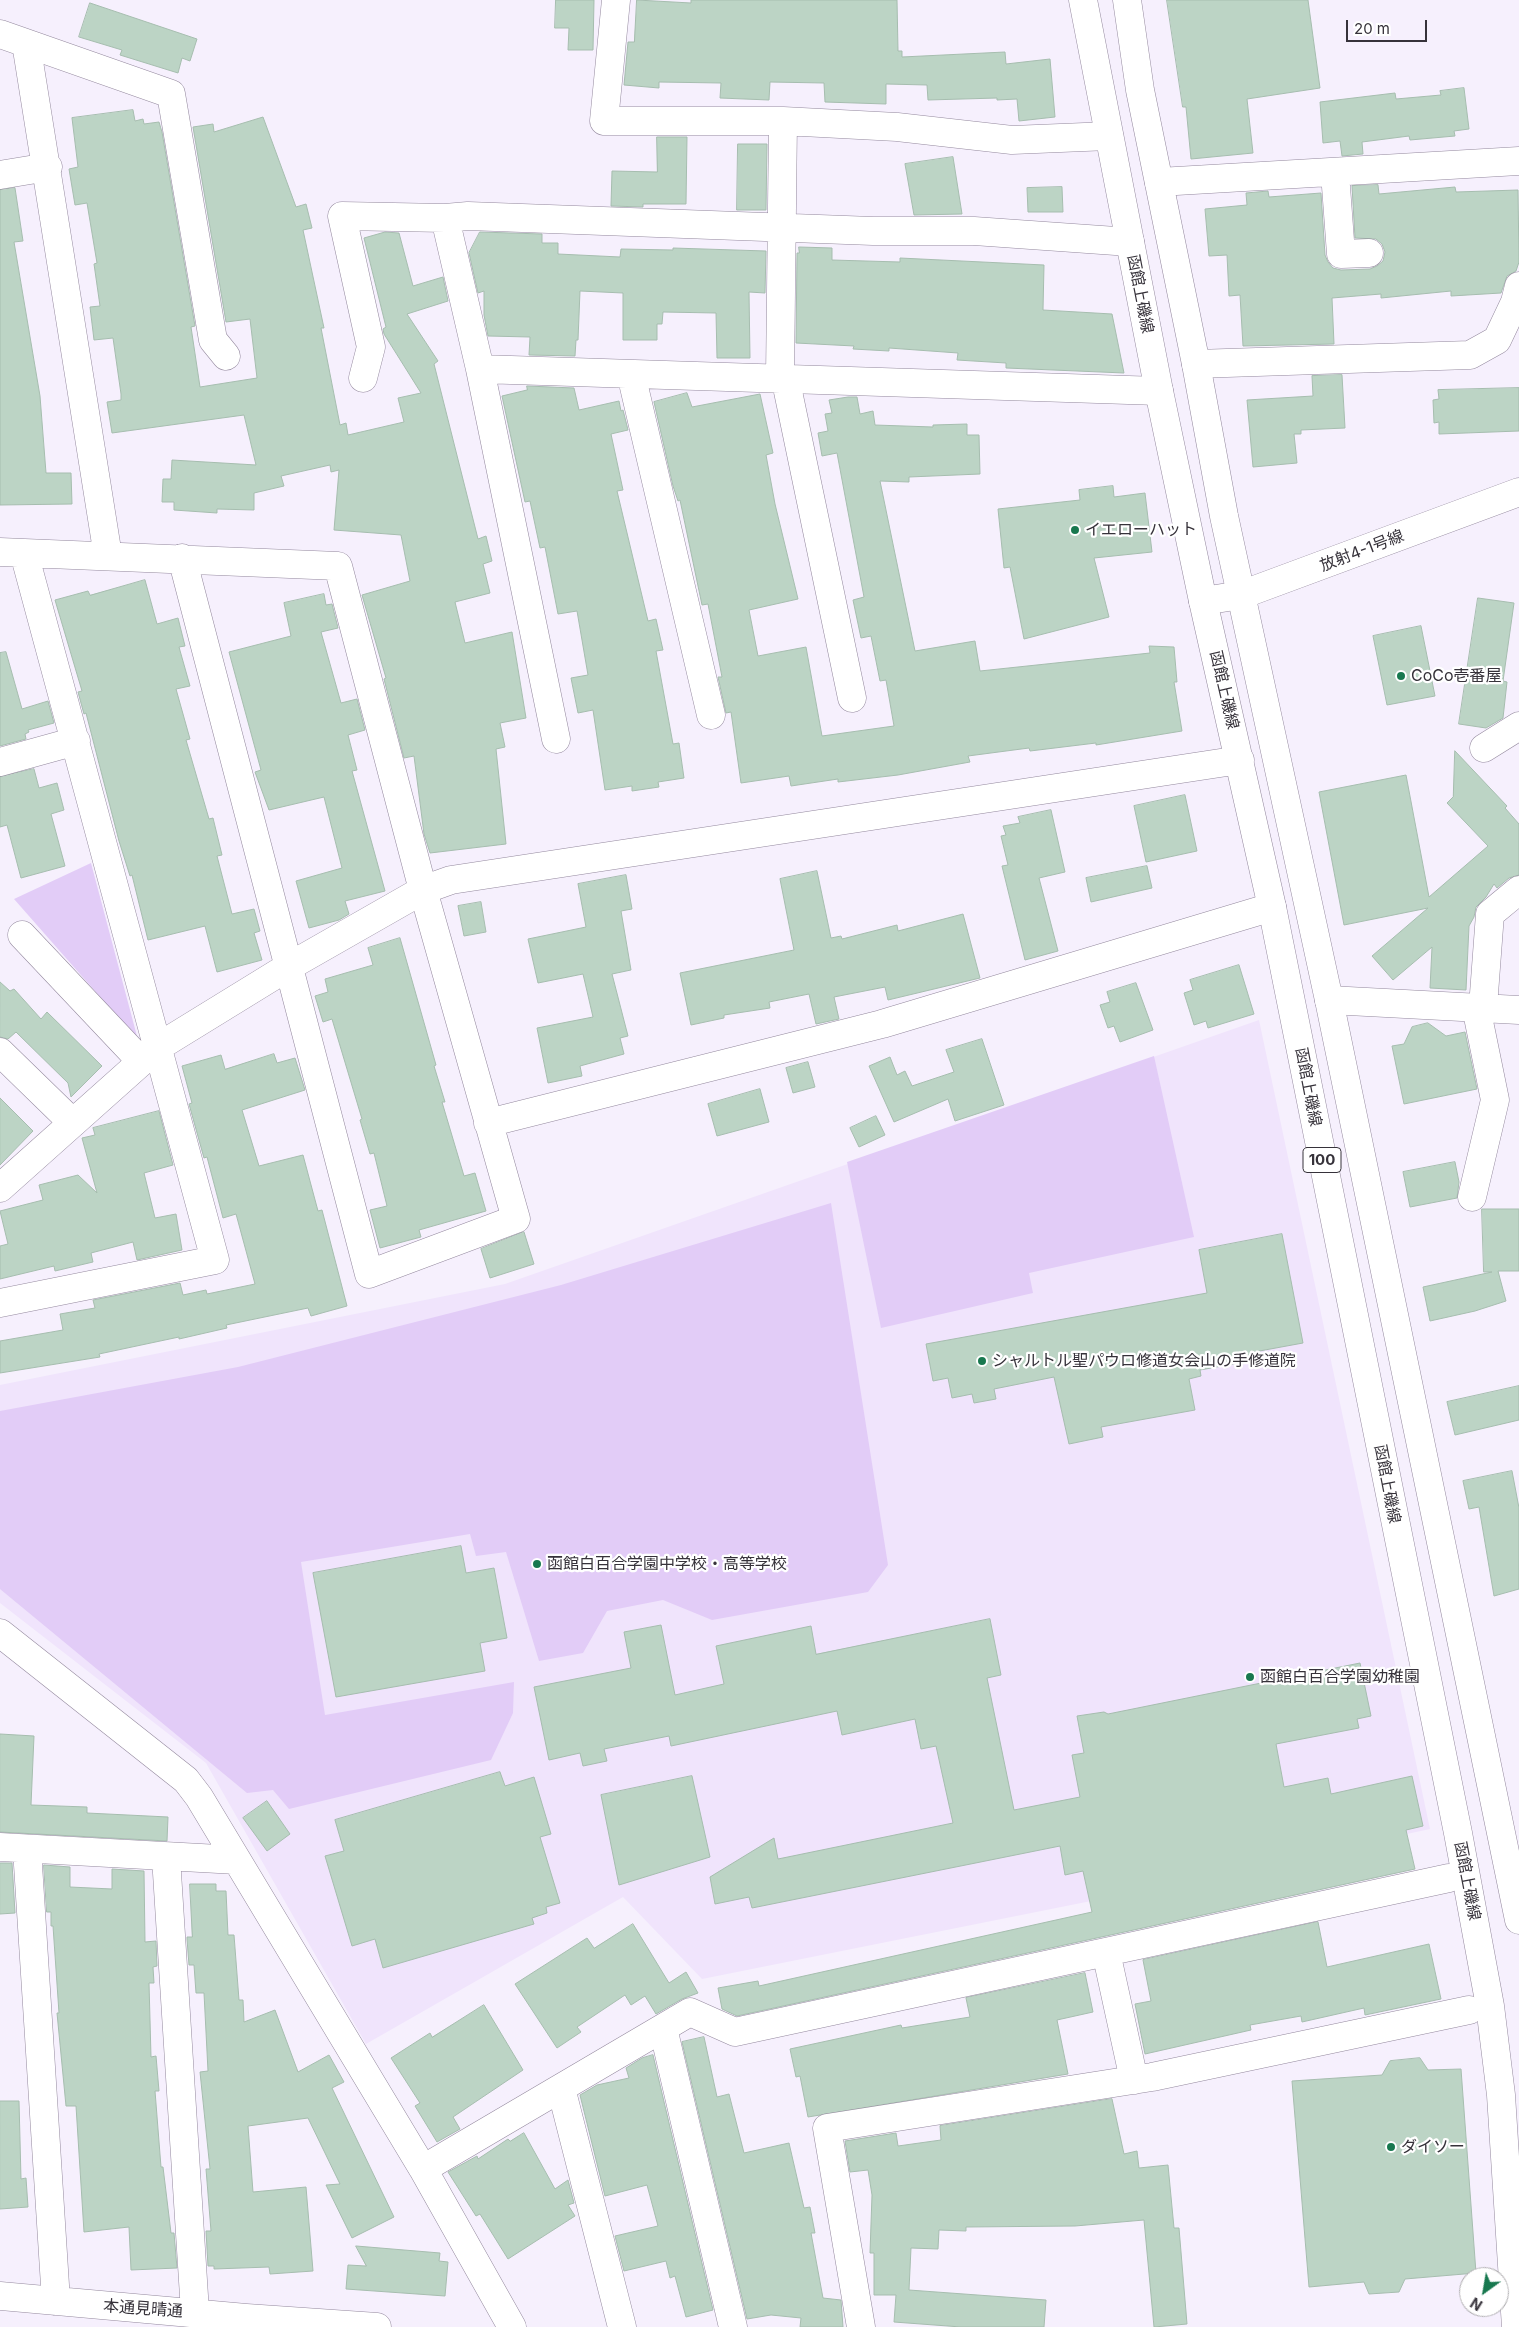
<!DOCTYPE html>
<html>
<head>
<meta charset="utf-8">
<style>
  body { margin:0 }
  #map { position:relative; width:1519px; height:2327px; overflow:hidden; background:#f6f0fd; font-family:Inter,sans-serif }
  canvas { display:block }
  .north { position:absolute; left:1459px; top:2267px; width:50px; height:50px; box-sizing:border-box; background:#fff; border:1px solid #afadb0; border-radius:50%; rotate:212deg; font-size:14px; font-weight:700; line-height:20px; text-align:center; color:#36323a }
  .north::after { content:''; display:block; margin:auto; width:18px; height:22px; background:#18784f; clip-path:polygon(50% 0,100% 100%,50% 72%,0 100%) }
  .scale { position:absolute; left:1346px; top:20px; width:81px; height:22px; box-sizing:border-box; border:2px solid #36323a; border-top:0; padding-left:6px; font-size:15px; line-height:18px; white-space:nowrap; color:#36323a; -webkit-text-stroke:4px #fff; paint-order:stroke }
</style>
</head>
<body>
<div id="map">
<canvas width="1519" height="2327"></canvas>
<div class="north">N</div>
<div class="scale">20 m</div>
</div>
<script>
const ctx = document.querySelector('canvas').getContext('2d');
ctx.lineJoin = 'round';
function fillPath(path, color) { ctx.fillStyle = color; ctx.fill(path, 'evenodd'); }
function strokePath(path, color, width, dash) { ctx.strokeStyle = color; ctx.lineWidth = width; ctx.lineCap = dash ? 'butt' : 'round'; ctx.setLineDash(dash || []); ctx.stroke(path); }
function write(font, color, halo, rows, align = 'center') {
  ctx.font = font + ' Inter,"Noto Sans JP",sans-serif'; ctx.lineWidth = 4.5; ctx.setLineDash([]); ctx.textBaseline = 'middle'; ctx.strokeStyle = halo; ctx.fillStyle = color; for (const [text, x, y, turn = 0] of rows) {
    ctx.save(); ctx.translate(x, y); ctx.rotate((+turn || 0) * Math.PI / 180); ctx.textAlign = isNaN(turn) ? turn : align; if (halo) ctx.strokeText(text, 0, 0); ctx.fillText(text, 0, 0); ctx.restore();
  }
}
fillPath(new Path2D(`
  M1259,1020L1430,1829L1156,1888L702,1979L623,1897L366,2044L206,1763L0,1603V1385L505,1284Z`), '#f0e4fc');
fillPath(new Path2D(`
  M91,863L138,1040L14,899Z
  M1154,1056L1194,1237L1029,1273L1033,1293L881,1328L847,1162Z
  M831,1203L888,1565L868,1592L712,1620L663,1600L607,1611L583,1653L539,1661L506,1552L476,1556L470,1534L301,1562L325,1715L514,1682L513,1713L491,1760L289,1809L273,1790L247,1793L0,1589V1411L238,1367L561,1285Z`), '#e2ccf7');
const building = new Path2D(`
  M556,0H594L593,50H568L569,28H555Z
  M637,0L691,3V0H897L898,51H902V57L1005,52L1006,64L1050,59L1055,117L1019,121L1017,99L997,100V98L928,100L927,85L886,84V104L825,102L824,83L770,82L769,100L720,98L721,83L659,82V88L624,85L628,42H634Z
  M1167,0H1308L1320,88L1247,99L1253,153L1191,159L1186,107H1183Z
  M90,3L197,39L190,61L182,58L178,73L120,55L122,50L79,37Z
  M1464,88L1469,129L1454,131L1455,136L1410,140L1409,136L1362,142L1363,154L1342,156L1340,141L1323,143L1320,102L1395,93L1396,99L1441,95L1440,91Z
  M133,110L135,121L143,119L144,124L159,122L162,132L195,326L191,327L200,387L257,378L250,319L226,322L193,127L213,124L214,132L263,117L296,207L306,204L312,228L303,230L324,328H321L340,425L346,423L348,435L404,422L398,398L421,393L384,334L383,329L386,327L364,238L385,232L399,233L413,286L443,277L448,301L407,314L438,361L434,364L478,539L486,536L492,561L483,564L490,593L455,602L465,643L512,632L526,718L500,723L505,747L496,749L506,844L430,853L424,834L414,756L404,758L384,679L386,678L362,595L410,581L401,535L334,530L339,470L331,472L330,465L281,476L284,486L254,493V510L217,509V513L174,510V502H162L163,479H171L172,460L256,465L244,415L112,433L107,402L121,400V394L113,338L94,340L90,307L100,306L94,264L97,263L87,203L75,205L69,169L78,167L72,118Z
  M657,137H687L686,204H643V207L611,206L612,171L657,172Z
  M738,144H767L766,210H737Z
  M953,157L962,214L914,215L905,164Z
  M1378,185L1379,194L1455,187L1456,192L1518,190L1519,262L1516,271L1507,276L1501,293L1451,296V291L1381,298V294L1332,298L1334,344L1243,346L1240,295L1229,296L1227,255L1209,256L1205,209L1247,205L1246,193L1268,191L1269,197L1321,193L1325,255L1328,262L1333,268L1341,270L1370,269L1377,266L1383,261L1385,252L1382,244L1376,239L1355,238L1352,186Z
  M1062,187L1063,212H1028L1027,188Z
  M15,188L23,241L14,242L40,396L46,473H71L72,504L0,505V190Z
  M480,232L542,234V243H558V254L620,257L621,249L673,250V248L766,251L765,293L749,292L750,358H717L716,313L663,312L662,324H657V340H623V293L580,291L578,340H576L575,356L529,355L530,337L488,336L484,315V291L478,293L469,253Z
  M799,247L832,248V260L900,262V258L1044,265L1043,310L1112,314L1124,373L1006,368V363L957,360L958,353L889,348V351L853,349L854,346L796,343L797,253H799Z
  M1342,375L1345,428L1301,430V434H1294L1297,463L1253,467L1247,400L1313,396L1312,376Z
  M527,386L574,388L579,410L619,401L621,411L623,410L628,430L611,434L623,490L617,491L648,621L656,619L663,650L656,651L673,744L679,743L684,778L658,782L659,787L632,791V786L605,790L593,710L578,713L571,678L588,675L577,611L558,614L545,547L540,548L530,501L525,502L502,396L527,390Z
  M1519,388V431L1439,434V422L1434,423L1433,400L1439,399L1438,390Z
  M687,393L692,407L760,394L773,453L766,455L775,504L798,599L749,610L758,656L806,647L822,736L894,726L886,680L880,681L871,636L861,638L853,600L864,597L837,453L822,456L818,433L828,431L825,414L832,413L829,400L848,397H857L860,414L873,411L875,425L933,427V425L967,424V435H979L980,474L909,477V482L880,481L915,651L975,641L980,671L1150,653L1149,646L1174,647L1177,682H1174L1182,731L1096,745V743L1030,751L1029,748L968,756L970,762L898,775L838,782V779L791,786L789,776L741,783L731,712L726,713L718,677H722L708,604L702,605L680,500L678,501L673,486L654,402Z
  M1113,486L1114,497L1145,493L1152,552L1094,558L1109,617L1024,639L1010,567L1004,568L998,509L1080,500L1079,490Z
  M145,580L157,624L178,618L185,646L179,647L190,686L176,689L190,739L186,740L209,819L213,818L222,855L217,856L232,914L254,909L260,931L254,933L262,960L217,972L205,926L148,940L132,875L130,876L119,841L86,713L84,714L78,692L82,691L55,600L88,591L90,595Z
  M324,594L326,605L332,604L338,628L321,632L341,703L357,699L365,730L348,735L357,770L352,771L385,891L345,901L349,914L339,920L309,928L296,881L342,868L324,797L269,810L255,772L261,770L229,652L291,636L284,603Z
  M1478,598L1514,603L1503,681L1507,682L1503,718L1486,728L1459,724Z
  M1421,626L1435,696L1387,705L1373,636Z
  M6,652L22,709L48,701L54,723L28,730L29,732L25,734L26,739L0,746V653Z
  M1455,751L1507,806L1505,808L1519,824V875L1509,878L1497,888L1494,884L1486,897L1476,907L1474,917L1469,926L1466,990L1430,988L1432,947L1393,980L1372,956L1428,908L1344,925L1319,792L1406,775L1429,897L1488,846L1447,803L1453,797Z
  M34,769L39,788L57,783L64,810L51,814L65,866L21,878L7,825L0,827V777Z
  M1185,795L1197,851L1146,862L1134,806Z
  M1051,810L1065,872L1039,878L1058,951L1025,960L1002,866L1008,865L1001,836L1006,835L1003,826L1020,823L1018,817Z
  M1147,866L1152,888L1091,902L1086,878Z
  M817,871L831,938L841,936L842,939L897,925L898,931L963,914L980,978L888,1000L885,987L834,997L839,1019L816,1024L809,994L769,1002L770,1008L724,1015V1018L691,1025L680,973L794,950L780,879Z
  M626,875L632,909L621,911L631,970L612,974L628,1036L620,1038L624,1054L580,1066L582,1076L548,1083L537,1028L593,1017L583,974L538,983L528,939L586,927L578,884Z
  M481,902L486,932L464,936L458,906Z
  M400,938L436,1065L434,1066L445,1102H442L464,1176L475,1173L486,1211L419,1230L421,1237L380,1248L370,1210L387,1206L374,1153L370,1154L360,1120L362,1119L332,1019L323,1022L315,996L328,992L325,979L373,965L368,948Z
  M1239,965L1254,1014L1208,1028L1206,1021L1194,1025L1184,993L1193,990L1190,980Z
  M0,982L10,991L14,989L41,1019L47,1012L102,1066L71,1097L68,1083L16,1032L8,1039L0,1037Z
  M1136,983L1153,1030L1120,1042L1114,1026L1108,1028L1100,1005L1110,1002L1107,992Z
  M1428,1023L1446,1036L1465,1032L1477,1089L1404,1104L1392,1046L1404,1044L1412,1027Z
  M982,1039L1004,1105L955,1121L948,1099L894,1122L869,1066L890,1057L897,1075L905,1071L912,1086L954,1072L946,1050Z
  M274,1054L277,1063L295,1058L305,1090L242,1110L259,1166L303,1155L318,1211L322,1210L347,1306L311,1316L308,1308L226,1325L227,1328L179,1339V1337L99,1354L100,1357L0,1373V1341L63,1330L60,1314L95,1308L93,1300L180,1283L183,1295L206,1290L207,1294L255,1284L236,1214L223,1218L207,1157L204,1158L189,1104L192,1103L182,1066L221,1055L225,1069Z
  M808,1062L815,1087L793,1093L786,1068Z
  M760,1089L769,1122L717,1136L708,1104Z
  M0,1098L33,1131L0,1165Z
  M159,1111L173,1165L144,1173L155,1218L176,1214L182,1250L137,1260L133,1242L91,1253L93,1262L55,1271L54,1266L0,1279V1246L8,1244L0,1211L43,1200L39,1185L78,1175L97,1193L82,1138L95,1135L93,1128Z
  M876,1116L885,1135L859,1147L850,1128Z
  M1455,1162L1459,1182L1457,1198L1410,1207L1403,1172Z
  M1482,1209H1519V1271H1498L1506,1301L1475,1311L1430,1321L1423,1287L1492,1272H1484Z
  M524,1232L534,1264L490,1278L481,1249Z
  M1282,1234L1303,1343L1254,1352L1255,1360L1200,1370L1201,1376L1189,1379L1195,1410L1101,1427L1103,1437L1069,1444L1054,1377L994,1389L996,1399L974,1403L972,1394L952,1398L948,1378L933,1381L926,1344L1207,1293L1199,1250Z
  M1519,1386V1420L1455,1435L1447,1402Z
  M1512,1471L1519,1508V1589L1494,1596L1479,1507L1469,1509L1463,1481Z
  M461,1546L466,1573L494,1568L507,1638L480,1643L485,1671L336,1697L313,1573Z
  M990,1619L1001,1675L987,1678L1014,1810L1080,1797L1072,1755L1084,1753L1077,1716L1104,1712L1108,1714L1360,1663L1371,1716L1357,1719L1359,1728L1276,1744L1284,1787L1328,1778L1331,1794L1412,1776L1423,1826L1406,1830L1415,1869L737,2016L722,2009L718,1988L758,1981L759,1986L1092,1912L1083,1871L1065,1875L1060,1846L752,1908L749,1897L715,1904L710,1877L774,1838L778,1859L953,1823L936,1746L921,1749L915,1719L842,1735L837,1711L671,1746L669,1736L604,1749L607,1761L583,1766L580,1753L549,1760L534,1687L631,1668L624,1632L661,1625L675,1695L724,1684L716,1646L811,1626L816,1654Z
  M0,1734L34,1736L31,1805L87,1807V1813L168,1817L167,1841L0,1832Z
  M500,1772L505,1786L534,1777L551,1834L540,1837L560,1903L546,1907L547,1913L532,1918L534,1924L383,1968L375,1939L352,1946L325,1856L344,1851L335,1820Z
  M692,1776L710,1857L619,1885L601,1795Z
  M267,1801L290,1834L267,1851L243,1818Z
  M0,1863H12L15,1913L0,1914Z
  M44,1865L70,1867V1887L112,1889V1869L144,1871L145,1942L156,1941L157,1966L153,1967L154,1983H149L151,2057L156,2056L159,2091H155L161,2167H163L171,2233H174L177,2268L131,2270L129,2227L84,2232L76,2106H66L57,2013H59L53,1926H51V1912H47Z
  M190,1884H216V1891H226L228,1935H234L239,2000H243L244,2022L275,2010L298,2072L329,2055L344,2082L332,2088L394,2217L352,2238L326,2185L340,2184L308,2118L248,2126L253,2192L306,2187L313,2271L270,2274L269,2267L214,2269V2266H208L206,2231H211L206,2169H210L200,2072L208,2071L204,1993H196L194,1965H189L187,1939V1937H192Z
  M1318,1922L1327,1967L1429,1944L1441,1999L1365,2015L1364,2008L1302,2022L1301,2016L1250,2025L1251,2030L1145,2054L1135,2004L1151,2001L1143,1960Z
  M633,1924L669,1983L686,1972L698,1993L682,1999L656,2014L645,1996L631,2005L625,1995L577,2027L581,2032L557,2048L515,1984L587,1938L594,1948Z
  M1085,1973L1093,2012L1057,2020L1068,2074L808,2117L800,2076L796,2077L790,2049L901,2025L902,2028L970,2017L966,1998Z
  M484,2005L523,2070L453,2117L460,2129L437,2142L415,2106L420,2103L391,2058L430,2033L432,2037Z
  M704,2037L717,2097L729,2094L744,2153L789,2143L804,2208L810,2207L815,2233H811L823,2298L841,2300L843,2327H800L801,2318L771,2315L747,2319L682,2042Z
  M653,2055L713,2310L686,2317L675,2276L670,2278L666,2261L624,2271L615,2236L658,2226L647,2185L605,2196L580,2095L597,2085L629,2078L626,2068L642,2058Z
  M1420,2058L1428,2070L1461,2069L1476,2273L1405,2279L1399,2292L1369,2294L1364,2282L1309,2287L1292,2081L1382,2075L1390,2061Z
  M1112,2099L1124,2154L1137,2151L1139,2168L1168,2165L1174,2228H1179L1187,2324L1154,2327L1144,2220L1075,2226L966,2227V2231L939,2230L938,2249L911,2248L909,2290L1046,2300L1044,2327H961L894,2322L896,2295H874V2253H870L872,2195L868,2170L850,2172L845,2141L896,2133L898,2146L941,2140L940,2126Z
  M0,2101H19L21,2179L26,2178L28,2207L0,2209Z
  M524,2133L555,2189L568,2180L574,2203L568,2205L575,2216L508,2259L480,2214L476,2216L448,2172L477,2156L478,2159L508,2139L510,2141Z
  M356,2246L440,2253L439,2261L448,2262L445,2296L346,2289L348,2265L366,2266Z`);
fillPath(building, '#bcd4c5');
strokePath(building, '#a6bdaf', 1);
const minor = new Path2D(`
  M616,0L604,121H783L897,127L1012,140L1109,136
  M0,34L171,94L213,340L226,356
  M26,43L108,556
  M1335,173L1341,254L1369,253
  M0,175L48,167
  M1159,182L1519,161
  M445,218L468,216L873,231H974L1130,242
  M1196,364L1470,355L1497,340L1515,302L1519,286
  M480,369L1159,391
  M631,374L711,715
  M780,377L783,121
  M785,377L852,698
  M363,378L371,347L342,216L445,218L480,369L556,739
  M0,552L338,566L423,890L516,1219L369,1274L182,558
  M1203,601L1241,595L1519,492
  M1484,748L1519,726
  M0,762L76,741
  M22,935L141,1061
  M1329,1000L1519,1010
  M1483,1007L1490,914L1519,890
  M0,1052L73,1123
  M488,1123L882,1024L1272,907
  M0,1188L158,1047L288,967L423,890L451,880L1240,760
  M1472,1197L1495,1100L1476,1007
  M0,1303L215,1260L24,553
  M0,1633L186,1780L199,1797L423,2169L512,2327
  M0,1847L237,1860
  M27,1849L56,2301
  M166,1857L195,2312
  M1106,1952L1134,2080
  M663,2028L733,2327
  M561,2088L622,2327
  M423,2169L690,2012L735,2032L1449,1878
  M0,2296L246,2318L377,2327
  M861,2327L827,2128L1152,2077L1469,2010`);
const major = new Path2D(`
  M1083,0L1159,391L1203,601L1272,907L1458,1833L1490,2006L1501,2095L1516,2327
  M1127,0L1140,90L1196,364L1224,516L1329,1000L1519,1920`);
strokePath(minor, '#94899e', 29);
strokePath(major, '#94899e', 29);
strokePath(minor, '#fff', 28);
strokePath(major, '#fff', 28);
for (const [x, y, r, color] of [
  [1075,530,5,"#18784f"],
  [1401,676,5,"#18784f"],
  [982,1361,5,"#18784f"],
  [537,1564,5,"#18784f"],
  [1250,1677,5,"#18784f"],
  [1391,2147,5,"#18784f"]
]) { const dot = new Path2D(); dot.arc(x, y, r, 0, 2 * Math.PI); ctx.fillStyle = color; ctx.fill(dot); strokePath(dot, '#fff', 2); }
for (const [x, y, w] of [
  [1322,1160,38]
]) { const box = new Path2D(); box.roundRect(x - w / 2, y - 12.5, w, 25, 4); ctx.fillStyle = '#fff'; ctx.fill(box); strokePath(box, '#36323a', 1); }
write('bold 15px', '#36323a', null, [
  ["100",1322,1160]
]);
write('16px', '#36323a', '#fff', [
  ["函館上磯線",1140,294,79],
  ["放射4-1号線",1362,551,-21],
  ["函館上磯線",1224,690,77],
  ["函館上磯線",1308,1087,79],
  ["函館上磯線",1387,1484,79],
  ["函館上磯線",1467,1881,79],
  ["本通見晴通",143,2309,4]
]);
write('16px', '#36323a', '#fff', [
  ["イエローハット",1085,530],
  ["CoCo壱番屋",1411,676],
  ["シャルトル聖パウロ修道女会山の手修道院",992,1361],
  ["函館白百合学園中学校・高等学校",547,1564],
  ["函館白百合学園幼稚園",1260,1677],
  ["ダイソー",1401,2147]
], 'left');
</script>
</body>
</html>
